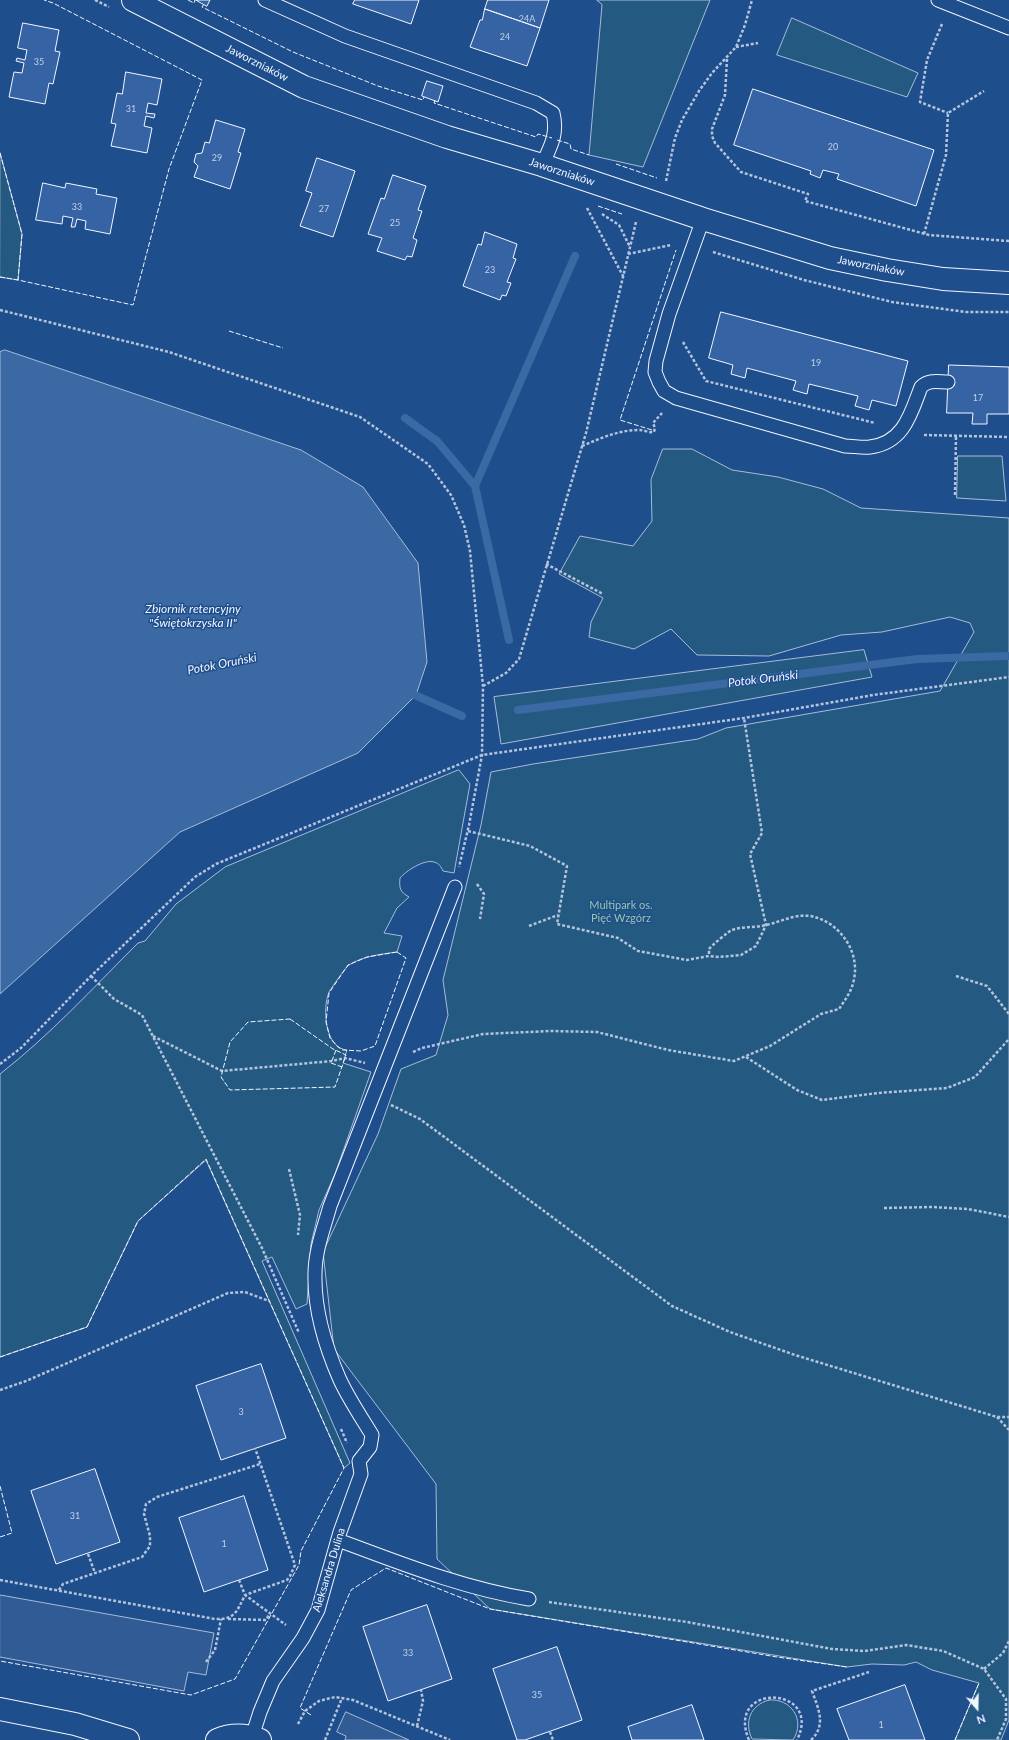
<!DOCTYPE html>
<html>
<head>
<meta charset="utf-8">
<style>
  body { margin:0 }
  #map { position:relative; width:1009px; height:1740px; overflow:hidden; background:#1f4e8c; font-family:Lato,sans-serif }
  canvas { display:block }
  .north { position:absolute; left:957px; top:1688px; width:40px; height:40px; -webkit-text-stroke:3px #1f4e8c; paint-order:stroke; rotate:160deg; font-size:11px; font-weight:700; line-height:16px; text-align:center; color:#f2f6ff }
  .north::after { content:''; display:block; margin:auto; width:14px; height:18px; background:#f2f6ff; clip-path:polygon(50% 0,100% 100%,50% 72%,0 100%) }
</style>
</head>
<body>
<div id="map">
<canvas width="1009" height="1740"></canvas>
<div class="north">N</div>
</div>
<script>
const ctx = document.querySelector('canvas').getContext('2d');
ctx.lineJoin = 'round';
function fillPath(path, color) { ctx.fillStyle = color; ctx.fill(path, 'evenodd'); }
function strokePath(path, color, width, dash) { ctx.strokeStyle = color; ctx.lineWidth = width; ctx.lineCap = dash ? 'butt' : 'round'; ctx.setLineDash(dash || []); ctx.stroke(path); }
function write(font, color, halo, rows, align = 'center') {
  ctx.font = font + ' Lato,sans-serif'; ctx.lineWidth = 3; ctx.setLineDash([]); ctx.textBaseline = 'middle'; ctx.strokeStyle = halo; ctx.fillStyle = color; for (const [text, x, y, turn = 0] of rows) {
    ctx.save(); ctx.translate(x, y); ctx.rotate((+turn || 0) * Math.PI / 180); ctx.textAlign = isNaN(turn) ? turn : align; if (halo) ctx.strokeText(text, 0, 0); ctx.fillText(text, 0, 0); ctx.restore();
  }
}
const green = new Path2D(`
  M597,0H710L643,167L589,155L602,5Z
  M792,18L918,73L907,97L777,55Z
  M0,153L22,234L18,280L0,277Z
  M663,449H692L732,470L778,477L823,489L861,508L1009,518V1720L1001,1740H955L979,1683L932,1670L916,1662L904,1665L872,1664L847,1667L490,1609L437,1559L436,1484L334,1349L323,1252L378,1134L401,1069L436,1055L448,1015L443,980L481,825L491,772L533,764L698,739L726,728L940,691L974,632L970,623L950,617L882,632L841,635L769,656L697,655L671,629L634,649L589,637L591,622L603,598L559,574L580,536L633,546L652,521L651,480Z
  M958,456H1002L1006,501L957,498Z
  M864,650L872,677L501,744L494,697Z
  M459,770L470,784L454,873L443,871C441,867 439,863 434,862C424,859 406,871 400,878C399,888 400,892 409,897L397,908L384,933L402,936L397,952C382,954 363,956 349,965C345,968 332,987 329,992C322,1009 325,1048 347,1050L343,1063L371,1072L335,1174L319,1210L311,1244L307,1304L296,1309L272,1257L262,1261L350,1463L344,1468L206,1160L138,1221L87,1327L0,1357V1074C50,1035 93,988 138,943L145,941L176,904L225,867Z
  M769,1700C791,1698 806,1720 793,1740L752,1739C744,1722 750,1705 769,1700Z`);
fillPath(green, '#245a82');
strokePath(green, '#a8bbd7', 1);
const parking = new Path2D(`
  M0,1595L214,1633L206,1675L188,1672L184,1691L0,1657Z
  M346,1712L409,1740H345L346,1736L337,1732Z`);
fillPath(parking, '#305b95');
strokePath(parking, '#a8bbd7', 1);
const water = new Path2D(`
  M5,350L301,450L363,487L418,563L427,662L416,695L358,753L180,832L0,994V352Z`);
fillPath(water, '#3b69a3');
strokePath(water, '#a8bbd7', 1);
strokePath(new Path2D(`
  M405,418L437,441L475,486L509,640
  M475,486L575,256
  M408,692L462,716
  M518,710L917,659L1009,656`), '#3b69a3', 8);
const building = new Path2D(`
  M196,0H210L207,6Z
  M355,0H419L411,24L353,4Z
  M488,0H549L540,28L485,9Z
  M485,9L540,28L527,66L470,47L480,20H482Z
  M23,23L59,30L55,51L60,52L53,84L49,83L45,104L9,97L14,72L22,73L24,63L16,61L17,58L25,60L27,50L18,48Z
  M126,72L162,79L157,105L148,103L146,113L155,114L154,118L146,116L144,126L152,128L147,153L111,146L116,124L111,123L117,93L122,94Z
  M427,81L443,86L438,102L422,96Z
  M753,89L934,150L916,206L837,179L839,174L823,170L820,178L810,174L811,171L734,145Z
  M216,120L245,129L238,152L241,153L230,189L194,177L198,166L194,162L196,154L202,153L205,142L209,143Z
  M317,158L355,171L333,237L300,226L312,193L306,191Z
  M393,175L426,186L418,210L422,211L413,238L417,240L412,257L407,256L405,260L377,251L382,238L368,234L381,198L384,199Z
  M43,183L65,188L66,183L97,189L96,194L117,198L110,234L85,229L86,221L77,219L75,227H71L73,218L63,216L62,224L36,220Z
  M485,232L517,244L513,258L516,259L507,282L511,283L506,296L502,295L500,300L463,286L478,244L481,245Z
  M721,312L908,361L896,406L872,400L869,410L855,406L858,396L809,384L807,394L793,390L796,381L747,368L745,378L731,374L733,365L709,358Z
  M949,365L1009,367V414H987V424H972L973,413H947Z
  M261,1364L286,1438L221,1460L196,1386Z
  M95,1469L120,1542L56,1564L31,1491Z
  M244,1496L268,1570L204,1592L179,1518Z
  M427,1605L452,1679L388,1701L363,1627Z
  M557,1647L582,1720L525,1740H517L493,1669Z
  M905,1685L925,1740H849L837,1709Z
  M692,1705L704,1740H632L628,1727Z`);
fillPath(building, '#3563a3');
strokePath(building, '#f2f6ff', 1);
const lane = new Path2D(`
  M265,0L345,36L536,103L553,113C558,134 551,146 542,165
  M938,0L1009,28
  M703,219L669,314L656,361L655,372L659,382L664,391L676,398L845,446C853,446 862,448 870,447C904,443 911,413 921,387C929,379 938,382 948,382
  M338,1540C400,1563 462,1588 529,1599
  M252,1737L260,1712L273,1681L303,1638L318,1610L340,1532L361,1474L359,1461L370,1447L372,1435C361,1417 349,1399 340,1380C325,1346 314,1310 315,1274C315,1250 324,1228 330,1206L455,887`);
const street = new Path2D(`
  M133,0L304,87L447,137L542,165L703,219L830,258L887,270L943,279L1009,283
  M0,1709L75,1724L128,1740
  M217,1740C231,1734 245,1734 260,1740`);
strokePath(lane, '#f2f6ff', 15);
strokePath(street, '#f2f6ff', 24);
strokePath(new Path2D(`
  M95,0L109,7
  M942,24L927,60L920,102L948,113
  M736,47L758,43
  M727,59L725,95L712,129V136L715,143L741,172L808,194L805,201L929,235L1009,241
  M666,181L675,138L682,120L699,91L712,73L736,47L745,25L752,0
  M587,208L623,276
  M602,214L619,225L630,247
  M924,234L946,155L948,113L984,91
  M713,252L804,280L892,302L966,312H1009
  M628,254L671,245
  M0,310L169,352L360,417L428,464L451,495L464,525L470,551L483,686L482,755L469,825L459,867
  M683,342L706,381L875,423
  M924,435L1009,437
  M582,446C601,438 619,430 639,430C644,430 649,433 654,432L655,428L653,423L662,413
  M955,495L956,436
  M546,564L603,594
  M483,686L506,673L519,659L586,433L636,222
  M468,831L530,846L567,866L557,924L618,938L638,951L687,960L709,956L719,957L741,955L756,946L766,925L750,854L762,833L744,718
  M477,884L484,894L480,919
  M529,926L558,915
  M91,976L114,999L142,1015L262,1248L299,1333
  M956,976L987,986L1009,1014
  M153,1036L222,1071L332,1061L345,1058L365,1063
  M413,1052L422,1048L483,1034L551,1031L597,1032L668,1050L734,1061L770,1046L821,1014L839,1009C845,1000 852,991 854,979C860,951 839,921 810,916C793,914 781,922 766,925C755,928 743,926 732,930C729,931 711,946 709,949C709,951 709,954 709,956
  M746,1057L797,1090L822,1100L878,1093L947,1088L975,1077L1009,1039
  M0,1064L21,1048L91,976L195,877L216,864L482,755L744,718L873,695L1009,677
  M391,1105L420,1119L672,1306L730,1332L795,1355L997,1417H1009
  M289,1169L300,1215L298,1235
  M884,1208L932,1207L968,1209L1009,1217
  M0,1390L26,1381L228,1293L245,1292L269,1301
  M997,1417L1009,1430
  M341,1429L347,1443
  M88,1554L95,1573
  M0,1580L215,1619C235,1620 237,1611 245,1595L286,1625
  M239,1580L245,1595L287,1580L290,1576L295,1565L255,1448
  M59,1590L63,1584L142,1557L150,1546V1536L144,1514L146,1504L157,1497L260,1464
  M549,1602L687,1622L832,1649L865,1651L906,1645L943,1651L984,1669L1006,1699V1719L997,1740
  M228,1619L266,1620L270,1613
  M206,1662L215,1650L221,1619
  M984,1669L1003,1653L1009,1641
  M298,1724L305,1711L319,1701L335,1697L353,1700L450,1740
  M417,1726L423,1701L421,1690
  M550,1732L553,1740
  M325,1740L342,1698
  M749,1740C724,1682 824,1685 797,1740
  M811,1740C827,1725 818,1708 812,1691L869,1672`), '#b3c4dc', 2.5, [3, 2]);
strokePath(lane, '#1f4e8c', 13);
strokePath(street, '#1f4e8c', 22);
strokePath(new Path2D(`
  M188,0L194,3L195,0
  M204,4L202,7L293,52L378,86L423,100L424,97
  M435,100L434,103L536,137L538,134L552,138
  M557,140L570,144L571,149L589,155
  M0,153L22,234L18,280L133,305L169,169L202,80L53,3L44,0
  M616,164L657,178
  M598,206L622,214
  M0,277L18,280
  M229,331L283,348
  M652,430L620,420L676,250
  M397,952L406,958L375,1046L361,1051L343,1050L338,1047L330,1038L326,1022L329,993L348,965L367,957Z
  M290,1019L333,1049L346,1055L335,1087L230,1090L221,1077L230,1042L248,1022Z
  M336,1050L331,1063L342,1067
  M0,1357L87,1327L138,1221L206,1159L344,1468L301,1551L299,1565L235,1679L191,1695L0,1661
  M0,1486L12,1533L0,1537
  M311,1715L300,1708L351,1590L386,1568L490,1609L777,1657L847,1667
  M955,1740L979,1683`), '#f2f6ff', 1, [5, 2]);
write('9px', '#c3d1e8', null, [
  ["24A",527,19],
  ["24",505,37],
  ["35",39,62],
  ["31",131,109],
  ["20",833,147],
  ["29",217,158],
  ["33",77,207],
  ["27",324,209],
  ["25",395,223],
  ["23",490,270],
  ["19",816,363],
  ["17",978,398],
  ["3",241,1412],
  ["31",75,1516],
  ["1",224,1544],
  ["33",408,1653],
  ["35",537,1695],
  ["1",881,1725]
]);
write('11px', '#f2f6ff', '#1f4e8c', [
  ["Jaworzniaków",257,63,27],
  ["Jaworzniaków",562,172,18],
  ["Jaworzniaków",871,266,11],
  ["Aleksandra Dulina",329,1570,-73]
]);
write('11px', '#97c8a6', '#1f4e8c', [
  ["Multipark os.",621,905],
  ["Pięć Wzgórz",621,918]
]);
write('italic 12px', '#f2f6ff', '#1f4e8c', [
  ["Zbiornik retencyjny",193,609],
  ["\"Świętokrzyska II\"",193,623],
  ["Potok Oruński",222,664,-11],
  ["Potok Oruński",763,679,-7]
]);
</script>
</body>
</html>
